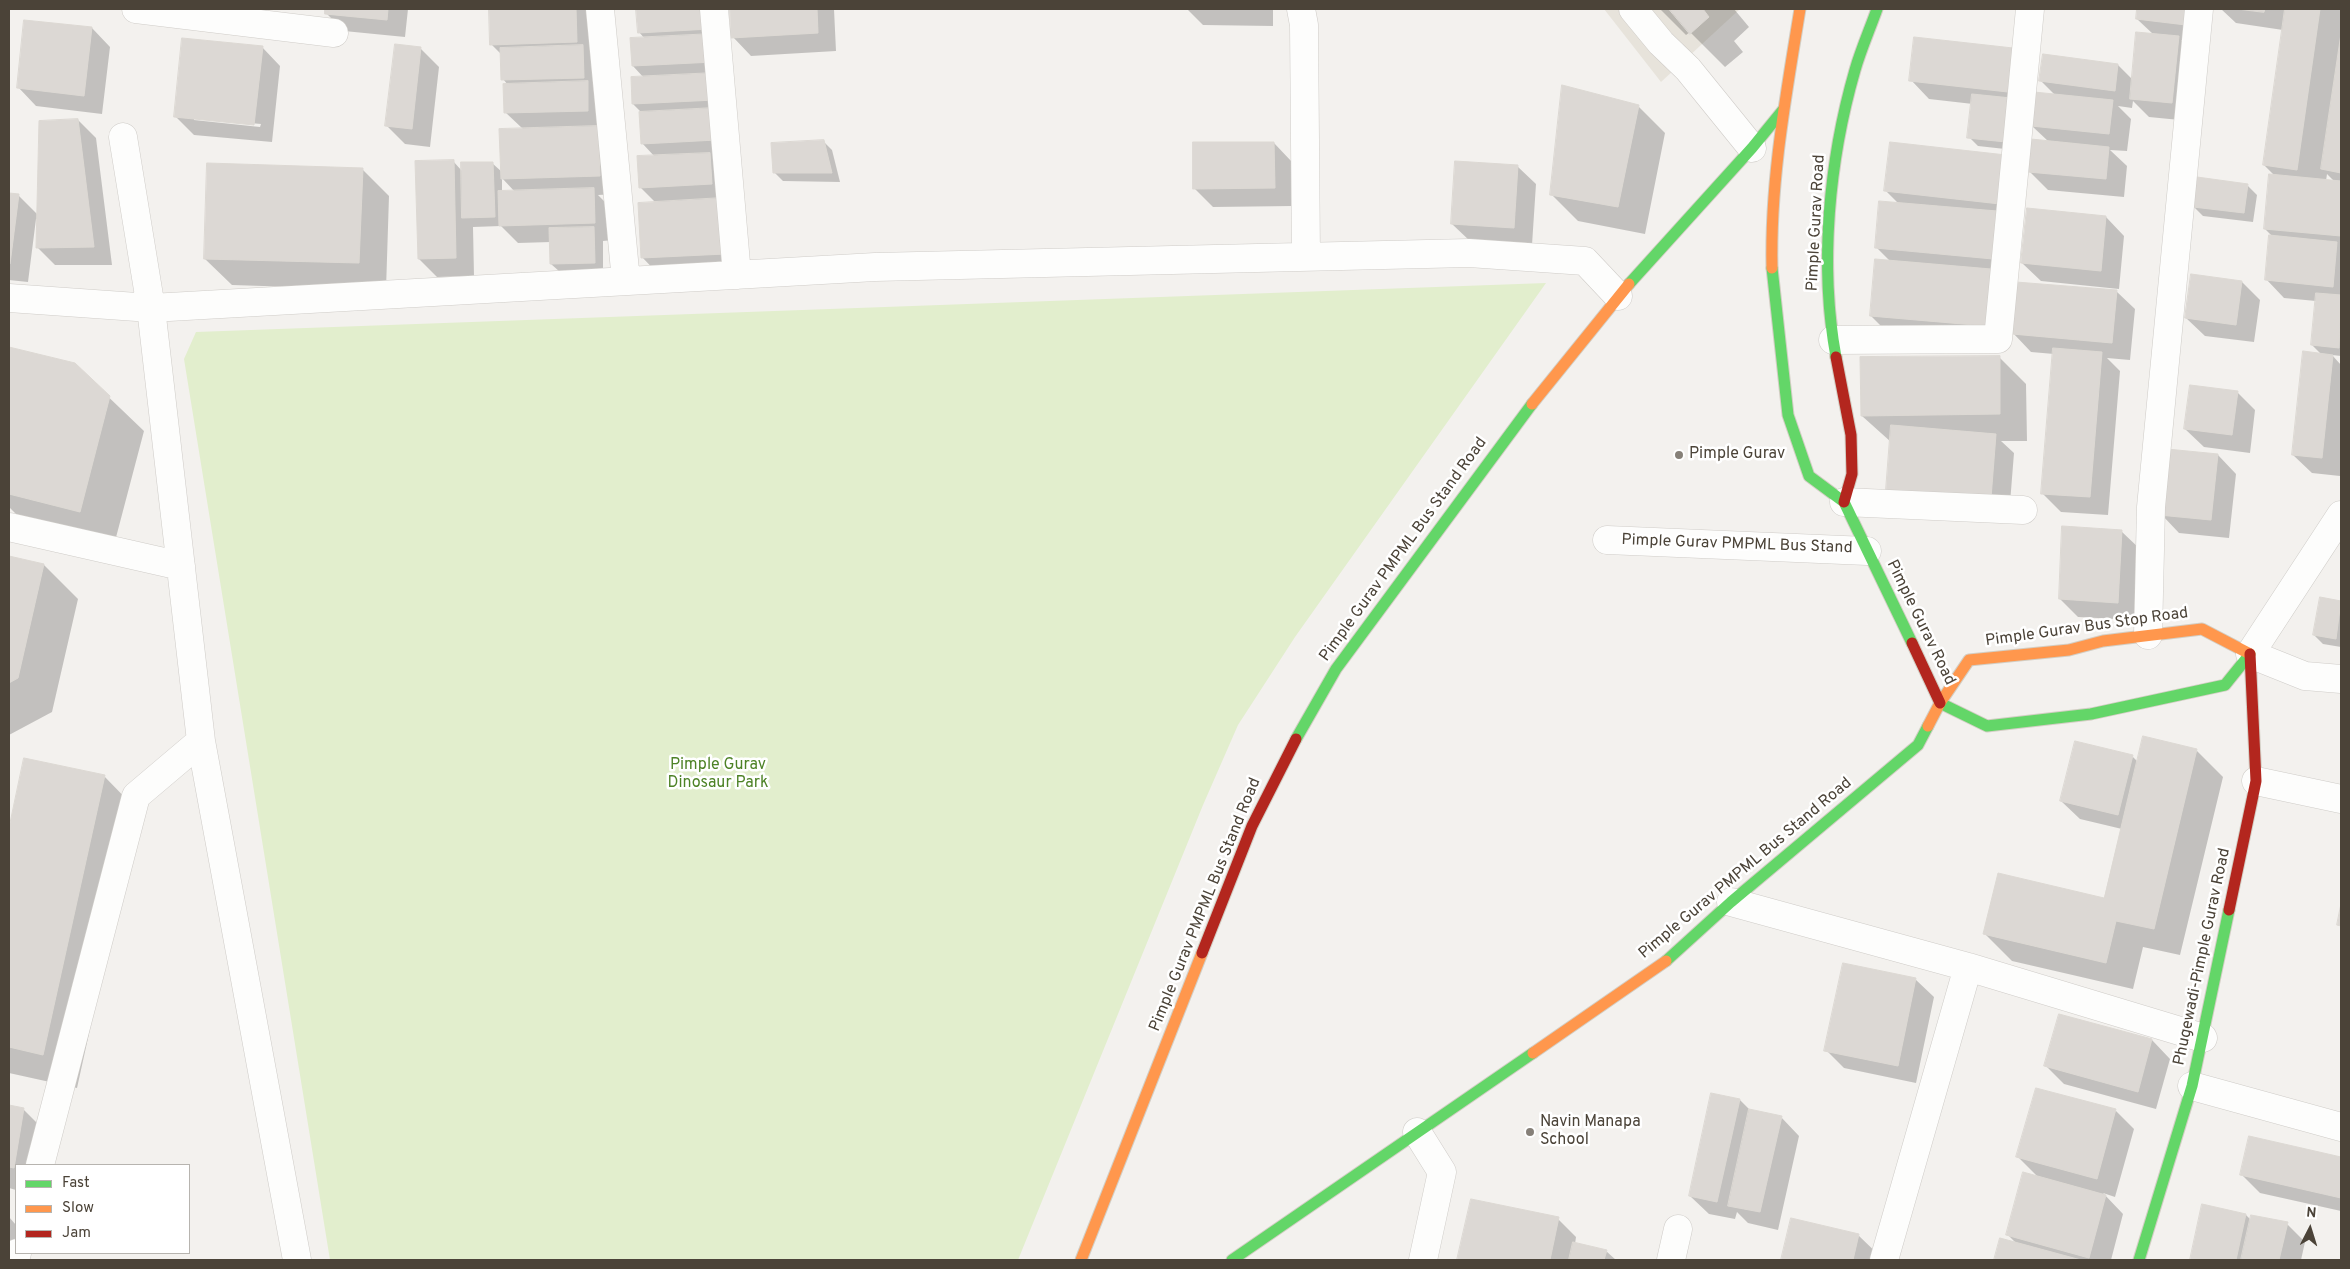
<!DOCTYPE html>
<html>
<head>
<meta charset="utf-8">
<style>
  body { margin:0 }
  #map { position:relative; width:2350px; height:1269px; overflow:hidden; background:#f3f1ee; font-family:Overpass,sans-serif }
  canvas { display:block }
  .frame { position:absolute; inset:0; border:10px solid #4b4338; pointer-events:none }
  .legend { position:absolute; left:15px; top:1164px; width:175px; height:90px; box-sizing:border-box; background:#fff; border:1px solid #b7b4af; margin:0; padding:6px 9px; list-style:none; font-size:15px; color:#4b4338 }
  .legend li { display:flex; align-items:center; gap:10px; height:25px }
  .legend b { width:25px; border:1px solid #b7b4af }
  .north { position:absolute; left:2285px; top:1204px; width:50px; height:50px; -webkit-text-stroke:4px #fff; paint-order:stroke; rotate:5deg; font-size:14px; font-weight:700; line-height:20px; text-align:center; color:#4b4338 }
  .north::after { content:''; display:block; margin:auto; width:18px; height:22px; background:#4b4338; clip-path:polygon(50% 0,100% 100%,50% 72%,0 100%) }
</style>
</head>
<body>
<div id="map">
<canvas width="2350" height="1269"></canvas>
<div class="frame"></div>
<ul class="legend">
<li><b style="height:6px;background:#63d668"></b>Fast</li>
<li><b style="height:6px;background:#ff974d"></b>Slow</li>
<li><b style="height:6px;background:#b3261e"></b>Jam</li>
</ul>
<div class="north">N</div>
</div>
<script>
const ctx = document.querySelector('canvas').getContext('2d');
ctx.lineJoin = 'round';
function fillPath(path, color) { ctx.fillStyle = color; ctx.fill(path, 'evenodd'); }
function strokePath(path, color, width, dash) { ctx.strokeStyle = color; ctx.lineWidth = width; ctx.lineCap = dash ? 'butt' : 'round'; ctx.setLineDash(dash || []); ctx.stroke(path); }
function write(font, color, halo, rows, align = 'center') {
  ctx.font = font + ' Overpass,sans-serif'; ctx.lineWidth = 5; ctx.setLineDash([]); ctx.textBaseline = 'middle'; ctx.strokeStyle = halo; ctx.fillStyle = color; for (const [text, x, y, turn = 0] of rows) {
    ctx.save(); ctx.translate(x, y); ctx.rotate((+turn || 0) * Math.PI / 180); ctx.textAlign = isNaN(turn) ? turn : align; if (halo) ctx.strokeText(text, 0, 0); ctx.fillText(text, 0, 0); ctx.restore();
  }
}
fillPath(new Path2D(`
  M1604,9H1740L1661,82Z`), '#e7e3db');
fillPath(new Path2D(`
  M1546,283L1295,637L1238,725L1203,805L1018,1260H330L184,359L196,332Z`), '#e2eecd');
fillPath(new Path2D(`
  M326,9H408L405,37L344,31L326,13Z
  M490,9H593L617,194L598,195L611,208L613,240L603,241V271L560,272L551,264V242L518,243L501,226L473,227L474,276L437,277L419,259L453,161L462,171L492,163L502,172L523,129L505,112L508,85L503,79L502,55L491,44ZM502,178L515,192H502Z
  M638,9H714L743,272L660,276L642,257L656,203L640,187L655,157L642,143V113L633,104L644,78L633,66L645,39L639,32Z
  M731,9H834L836,51L751,56L733,37Z
  M1187,9H1273V26L1203,25Z
  M1660,9H1734L1749,27L1734,41L1743,52L1725,67L1690,32L1686,35Z
  M2138,9H2208L2204,43L2181,40L2197,56L2190,121L2149,117L2133,101L2132,108L2118,106L2131,119L2127,151L2110,150L2127,166L2124,197L2048,190L2029,171L2049,142L2032,126L2056,96L2040,80L2118,65L2133,80L2154,35L2137,19Z
  M2221,9H2341V356L2332,355L2341,365L2340,476L2312,473L2293,455L2322,355L2312,345L2316,301L2284,298L2266,279L2273,237L2265,229L2275,176L2264,165L2283,30L2236,23ZM2327,174L2334,181H2326Z
  M26,21L92,28L110,47L102,114L36,106L18,87Z
  M396,46L421,49L439,67L430,147L405,144L387,126Z
  M262,47L280,66L272,142L194,135L176,117ZM194,118L261,124L260,127L194,120Z
  M2013,49L2014,150L1978,146L1969,137L1973,104L1929,99L1911,80Z
  M1638,106L1665,133L1645,234L1578,221L1551,194Z
  M78,120L96,138L112,265H55L37,247L38,219H36L28,282L9,280V194L18,195L38,215Z
  M823,141L832,150L840,182L783,181L774,172Z
  M1274,143L1292,162L1293,206L1213,207L1194,188Z
  M2005,156L2004,344L1889,334L1871,316L1891,262L1876,247L1899,204L1886,191Z
  M1517,166L1536,184L1532,245L1471,242L1452,224Z
  M362,169L389,196L386,290L232,285L205,259Z
  M2248,186L2257,195L2253,222L2203,216L2194,207Z
  M2106,217L2124,236L2119,289L2041,281L2022,263Z
  M2242,282L2260,300L2254,342L2205,336L2186,318Z
  M2116,291L2135,309L2130,360L2107,358L2120,371L2108,515L2061,512L2042,493L2054,354L2031,352L2013,333Z
  M9,348L74,364L144,431L114,545L25,523L9,507Z
  M1999,357L2026,384L2027,441H2001L2014,453L2009,516L1906,507L1888,489L1891,442L1862,416Z
  M2237,392L2255,410L2250,453L2204,447L2185,429Z
  M2218,455L2236,474L2229,538L2179,533L2161,514Z
  M2121,531L2140,549L2136,620L2078,617L2060,599Z
  M9,557L44,565L78,599L52,712L9,735Z
  M2321,598L2341,602V647L2323,644L2314,635Z
  M2196,750L2223,777L2180,955L2143,947L2133,989L2012,961L1985,934L2105,900L2122,829L2080,819L2061,801L2132,756L2138,762Z
  M25,759L104,776L138,811L77,1088L9,1073V834Z
  M1915,979L1934,997L1916,1083L1844,1068L1826,1050Z
  M2060,1016L2152,1040L2170,1059L2156,1109L2064,1084L2046,1066Z
  M2036,1089L2116,1111L2134,1129L2115,1197L2103,1193L2123,1214L2111,1260H1995L2000,1239L2017,1244L2008,1235L2038,1177L2018,1157Z
  M1740,1100L1750,1110L1781,1117L1799,1136L1778,1230L1748,1223L1737,1212L1735,1219L1709,1214L1690,1196Z
  M9,1106L23,1109L50,1136L45,1165H16V1190L9,1188Z
  M2250,1138L2341,1158V1211L2260,1193L2242,1175Z
  M1472,1200L1558,1219L1576,1237L1575,1244L1606,1251L1616,1260H1458Z
  M2203,1206L2246,1215L2251,1220L2287,1224L2305,1242L2301,1260H2191Z
  M9,1217L16,1225V1253L9,1260Z
  M1792,1219L1858,1235L1884,1260H1783Z`), '#0003');
const building = new Path2D(`
  M325,9H388L387,20L325,14Z
  M489,9H576L577,42L490,45Z
  M636,9H709L710,29L638,33Z
  M730,9H817L818,33L731,38Z
  M1669,9H1703L1709,17L1690,34Z
  M2137,9H2188L2186,25L2136,19Z
  M2238,9H2265L2264,12Z
  M2285,9H2320L2297,170L2263,165Z
  M24,20L92,27L84,96L17,88Z
  M2136,32L2179,36L2172,103L2130,99Z
  M712,34L714,62L632,66L630,38Z
  M2341,34V173L2321,169Z
  M1914,37L2013,48L2008,92L1909,81Z
  M182,38L263,46L254,125L174,117Z
  M395,44L421,47L412,129L385,126Z
  M583,45L584,78L501,80L500,48Z
  M2043,54L2118,64L2115,91L2039,81Z
  M714,73L715,100L632,104L631,77Z
  M588,81V111L504,113L503,84Z
  M1562,85L1639,105L1618,207L1550,195Z
  M2034,92L2113,100L2109,134L2031,126Z
  M1972,94L2011,98L2006,142L1967,138Z
  M714,108L716,140L641,144L639,112Z
  M78,119L94,247L36,248L39,121Z
  M598,126L600,176L501,179L499,129Z
  M2031,139L2109,147L2106,179L2028,172Z
  M824,140L832,173H773L771,143Z
  M1193,142H1274L1275,188L1193,189Z
  M1890,142L2006,155L2000,204L1884,191Z
  M710,153L712,184L639,188L637,156Z
  M454,160L456,258L418,259L415,161Z
  M1455,161L1518,165L1514,228L1451,224Z
  M461,162H493L495,217L462,218Z
  M207,163L363,168L359,263L204,259Z
  M2269,174L2341,181V236L2264,229Z
  M2197,177L2248,184L2244,213L2193,207Z
  M594,188L595,223L499,226L498,191Z
  M9,193L19,194L10,264H9Z
  M722,198L725,254L641,258L638,203Z
  M1879,201L1997,211L1993,259L1875,248Z
  M2027,208L2106,216L2101,271L2021,263Z
  M594,227L595,263L550,264L549,228Z
  M2269,235L2337,242L2333,287L2265,280Z
  M1875,259L1991,269L1986,326L1870,316Z
  M2191,274L2242,281L2236,325L2185,318Z
  M2016,282L2117,290L2112,343L2012,334Z
  M2316,293L2341,295L2339,348L2311,345Z
  M9,347L75,363L110,396L80,512L9,494Z
  M2053,348L2102,352L2090,497L2041,494Z
  M2303,351L2333,355L2322,458L2292,455Z
  M2000,356V414L1861,416L1860,357Z
  M2190,385L2238,391L2232,435L2184,429Z
  M1891,425L1996,434L1991,498L1886,490Z
  M2167,449L2218,454L2211,520L2159,515Z
  M2062,526L2122,530L2118,603L2059,599Z
  M9,556L44,564L18,678L9,683Z
  M2320,597L2341,601L2336,639L2313,635Z
  M2143,736L2197,749L2154,929L2116,921L2106,963L1983,934L1998,873L2104,898Z
  M2075,741L2133,755L2118,815L2060,801Z
  M24,758L105,775L43,1055L9,1047V828Z
  M2341,904V926L2337,925Z
  M1843,963L1916,978L1898,1066L1824,1051Z
  M2059,1014L2152,1039L2138,1092L2044,1066Z
  M2036,1088L2116,1109L2097,1179L2016,1157Z
  M1711,1093L1740,1099L1717,1202L1689,1196Z
  M9,1105L24,1108L14,1168L9,1167Z
  M1749,1109L1782,1116L1760,1212L1728,1206Z
  M2249,1136L2341,1157V1198L2240,1175Z
  M2023,1172L2106,1195L2089,1258L2006,1235Z
  M1471,1199L1559,1217L1550,1260H1457Z
  M2202,1204L2246,1214L2236,1260H2190Z
  M2251,1215L2288,1222L2279,1260H2241Z
  M1791,1218L1859,1234L1853,1260H1781Z
  M2000,1238L2081,1260H1994Z
  M1573,1242L1607,1250L1604,1260H1569Z`);
fillPath(building, '#dcd8d4');
strokePath(building, '#dcd8d3', 1);
const street = new Path2D(`
  M136,9L334,33
  M600,9L626,281
  M714,9L737,275
  M1301,9L1304,25L1306,257
  M1633,9L1661,43L1688,69L1752,148
  M123,137L151,308L201,741L297,1260
  M9,298L151,308L875,267L1469,253L1585,261L1618,296
  M1833,340L1998,339L2030,9
  M1844,502L2023,510
  M2341,515L2250,654L2305,676L2341,679
  M9,527L181,566
  M1607,540L1867,551
  M2148,635L2151,507L2199,9
  M2256,781L2341,799
  M1731,902L1968,967L2203,1038
  M2192,1086L2341,1127
  M1417,1132L1442,1172L1423,1260
  M40,1165L136,796L201,741
  M15,1260L17,1253
  M1671,1260L1678,1229
  M1884,1260L1968,967`);
const fast = new Path2D(`
  M1772,268L1788,415L1809,476L1844,502L1912,643
  M1629,284L1752,148L1783,110
  M1836,357C1819,265 1829,160 1855,70C1861,49 1870,29 1877,9
  M1940,703L1987,726L2091,714L2225,685L2250,654
  M1296,739L1336,669L1532,404
  M1666,961L1731,902L1918,745L1928,726
  M1232,1260L1533,1053
  M2139,1260L2192,1086L2229,910`);
const slow = new Path2D(`
  M1772,268C1770,181 1786,95 1800,9
  M1532,404L1629,284
  M1928,726L1940,703L1969,660L2069,650L2103,641L2202,629L2250,654
  M1533,1053L1666,961
  M1081,1260L1202,953`);
const jam = new Path2D(`
  M1836,357L1851,435L1852,474L1844,502
  M1912,643L1940,703
  M2229,910L2256,781L2250,654
  M1202,953L1252,826L1296,739`);
strokePath(street, '#cfccc8', 29);
strokePath(fast, '#d3cec4', 13);
strokePath(slow, '#d3cec4', 13);
strokePath(jam, '#d3cec4', 13);
strokePath(street, '#fdfdfc', 28);
strokePath(fast, '#63d668', 11);
strokePath(slow, '#ff974d', 11);
strokePath(jam, '#b3261e', 11);
for (const [x, y, r, color] of [
  [1679,455,5,"#868078"],
  [1530,1132,5,"#868078"]
]) { const dot = new Path2D(); dot.arc(x, y, r, 0, 2 * Math.PI); ctx.fillStyle = color; ctx.fill(dot); strokePath(dot, '#fff', 2); }
write('16px', '#4b4338', '#fff', [
  ["Pimple Gurav Road",1817,223,-87],
  ["Pimple Gurav PMPML Bus Stand",1737,545,2],
  ["Pimple Gurav PMPML Bus Stand Road",1404,550,-54],
  ["Pimple Gurav Road",1920,623,64],
  ["Pimple Gurav Bus Stop Road",2087,628,-8],
  ["Pimple Gurav PMPML Bus Stand Road",1746,869,-40],
  ["Pimple Gurav PMPML Bus Stand Road",1206,905,-68],
  ["Phugewadi-Pimple Gurav Road",2203,957,-78]
]);
write('16px', '#4b4338', '#fff', [
  ["Pimple Gurav",1689,455],
  ["Navin Manapa",1540,1123],
  ["School",1540,1141]
], 'left');
write('16px', '#4d8226', '#fff', [
  ["Pimple Gurav",718,766],
  ["Dinosaur Park",718,784]
]);
</script>
</body>
</html>
